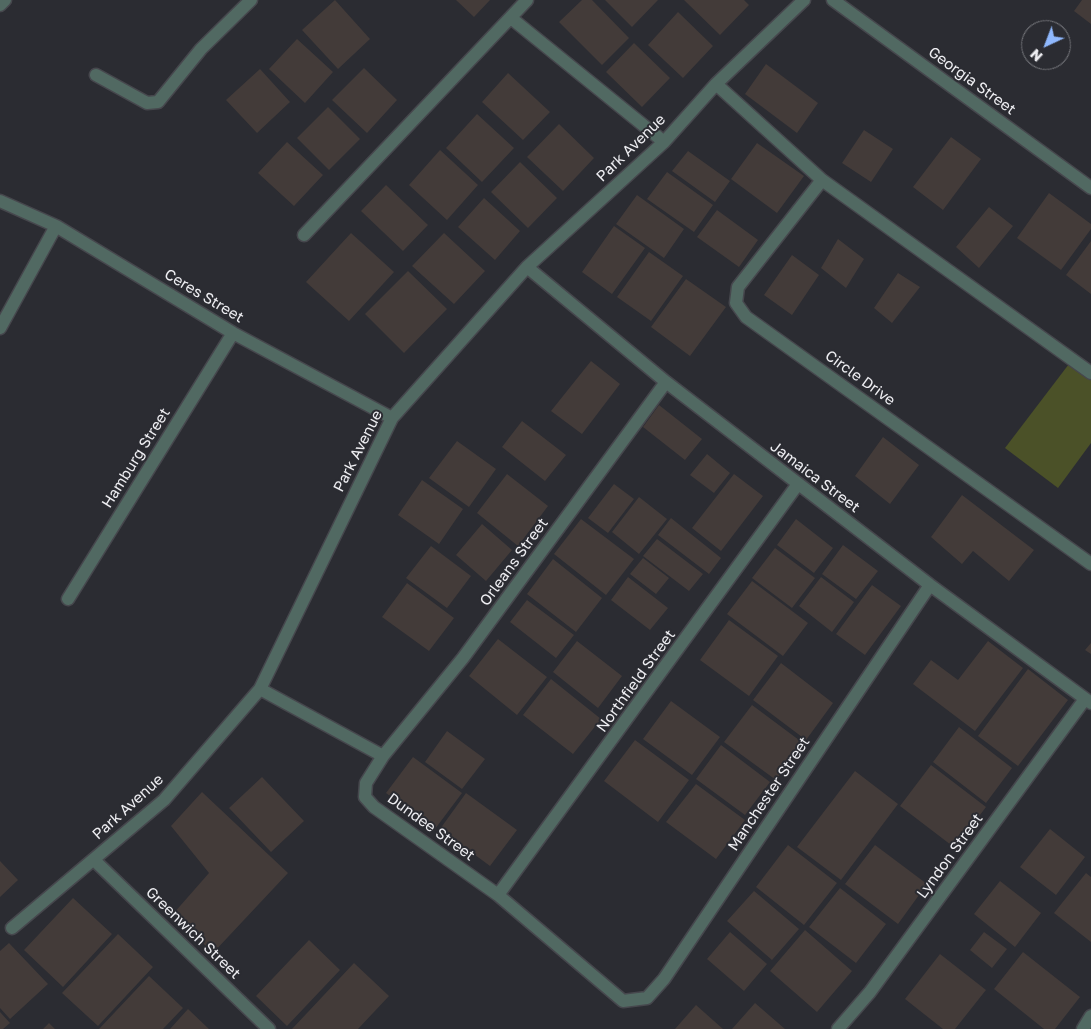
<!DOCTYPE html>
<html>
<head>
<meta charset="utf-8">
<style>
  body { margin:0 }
  #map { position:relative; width:1091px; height:1029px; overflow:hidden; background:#2b2c32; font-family:"Golos Text",sans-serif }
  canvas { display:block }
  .north { position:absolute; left:1021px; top:20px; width:50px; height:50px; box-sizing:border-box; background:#2b2c32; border:1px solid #797a7f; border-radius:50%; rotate:223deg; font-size:14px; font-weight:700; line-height:20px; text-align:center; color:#eeeef2 }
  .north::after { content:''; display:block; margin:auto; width:18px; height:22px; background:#8fb8fd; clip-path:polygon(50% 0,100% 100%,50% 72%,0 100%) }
</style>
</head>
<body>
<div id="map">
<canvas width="1091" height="1029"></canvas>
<div class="north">N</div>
</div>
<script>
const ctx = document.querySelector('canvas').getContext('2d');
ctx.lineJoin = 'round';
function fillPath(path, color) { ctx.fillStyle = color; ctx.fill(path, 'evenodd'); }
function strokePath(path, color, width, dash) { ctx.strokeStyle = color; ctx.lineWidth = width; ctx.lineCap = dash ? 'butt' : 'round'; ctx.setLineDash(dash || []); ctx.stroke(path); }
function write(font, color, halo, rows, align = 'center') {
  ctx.font = font + ' "Golos Text",sans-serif'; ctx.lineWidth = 4; ctx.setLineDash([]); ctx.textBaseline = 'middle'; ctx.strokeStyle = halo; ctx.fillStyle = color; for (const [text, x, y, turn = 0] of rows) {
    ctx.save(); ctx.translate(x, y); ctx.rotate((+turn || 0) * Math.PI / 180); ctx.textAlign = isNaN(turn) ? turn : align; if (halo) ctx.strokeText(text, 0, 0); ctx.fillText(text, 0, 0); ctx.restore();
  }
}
fillPath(new Path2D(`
  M1072,360L1091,374V443L1058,488L1005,448Z`), '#4b5128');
fillPath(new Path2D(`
  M335,0L370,39L338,69L302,30Z
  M456,0H490L474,17Z
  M582,0H592L629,38L602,65L559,22Z
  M605,0H658L632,27Z
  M684,0H744L749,5L720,35Z
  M1082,0H1091V24L1074,11Z
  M678,12L713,46L683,78L648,45Z
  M297,39L333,72L305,103L269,69Z
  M634,43L670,78L642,107L606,72Z
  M766,64L818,103L797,133L745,94Z
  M364,68L397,100L367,133L332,100Z
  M260,69L290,102L257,133L226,100Z
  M508,73L550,112L523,140L482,102Z
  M328,107L360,139L329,170L297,138Z
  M477,114L514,148L482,182L446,148Z
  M559,124L594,158L563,191L527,157Z
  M864,130L893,149L871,182L842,163Z
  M951,137L981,159L943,210L913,187Z
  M287,142L323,175L294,206L258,173Z
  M757,143L804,176L777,213L731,179Z
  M440,150L478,185L447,220L409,185Z
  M688,151L730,181L715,202L672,171Z
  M520,162L557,198L528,228L491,192Z
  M667,172L713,205L694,232L647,199Z
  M386,185L428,225L403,251L361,211Z
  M1049,193L1091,224V229L1061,270L1017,238Z
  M637,195L684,229L664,258L616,224Z
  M484,198L520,231L495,260L458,227Z
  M989,207L1013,226L979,268L956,247Z
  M717,210L758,240L739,267L697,237Z
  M614,226L645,248L612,294L582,272Z
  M351,233L394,272L349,321L306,282Z
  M444,233L485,271L454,304L412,266Z
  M838,239L864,259L846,288L821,268Z
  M1091,241V294L1066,275Z
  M649,252L683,276L651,321L617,297Z
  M792,255L819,275L792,315L764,295Z
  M408,271L447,309L404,353L365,314Z
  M898,273L920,287L892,323L874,308Z
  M686,279L726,307L690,356L651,327Z
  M591,361L620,384L582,434L551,411Z
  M659,405L702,439L685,460L643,427Z
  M522,421L566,455L545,481L502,447Z
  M883,437L919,465L890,504L855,476Z
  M457,441L496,469L469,507L429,478Z
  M707,454L730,473L714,493L690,475Z
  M507,474L548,506L518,546L477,513Z
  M734,474L763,496L721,551L692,528Z
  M422,480L463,509L439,544L398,515Z
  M614,484L634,499L608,533L588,518Z
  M962,495L1034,550L1009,581L973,551L962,564L931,537Z
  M639,497L667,519L639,554L612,532Z
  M671,518L721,558L709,574L658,535Z
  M581,519L634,559L606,595L554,554Z
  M796,519L833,548L814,573L777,545Z
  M482,524L512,550L486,581L456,555Z
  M657,539L703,574L689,591L643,556Z
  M843,545L878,571L856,599L822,574Z
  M431,546L471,576L447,608L406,578Z
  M775,548L815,578L792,608L752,578Z
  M643,558L669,578L656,594L630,574Z
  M553,559L602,598L576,632L527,594Z
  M628,577L668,608L650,630L611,600Z
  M821,577L854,602L832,632L799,606Z
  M752,581L808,623L783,656L727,614Z
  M407,583L454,618L429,651L382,617Z
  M872,585L901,606L865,655L836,634Z
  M527,600L574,635L556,658L510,622Z
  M729,620L778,656L749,696L700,660Z
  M498,639L547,677L517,715L469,676Z
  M577,641L622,676L598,708L553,672Z
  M988,641L1023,668L975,731L913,684L931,660L958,680Z
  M1091,643V654L1085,650Z
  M781,663L833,703L806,740L753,700Z
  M1028,669L1068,700L1018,766L978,736Z
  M551,679L601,719L573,754L523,715Z
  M671,701L720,737L692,775L643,739Z
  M752,705L803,743L776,780L724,742Z
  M959,727L1012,768L986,803L933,762Z
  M447,731L485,759L462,789L425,762Z
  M635,740L689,780L658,822L604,781Z
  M721,745L770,782L745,815L696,779Z
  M413,757L462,793L435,829L386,793Z
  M931,765L986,807L955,848L900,806Z
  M855,771L898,804L841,880L797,847Z
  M262,777L304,821L271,852L229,808Z
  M696,784L745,820L716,859L666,822Z
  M202,792L288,873L213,953L173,914L209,873L171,826Z
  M466,793L517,830L490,866L440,829Z
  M1050,829L1085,857L1056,895L1020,867Z
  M788,845L837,883L804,925L756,887Z
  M875,845L927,884L898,924L845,884Z
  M0,861L18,880L0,897Z
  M1086,873L1091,877V942L1054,913Z
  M1000,881L1041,913L1015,947L974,914Z
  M840,888L886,924L856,963L809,927Z
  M754,891L799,929L772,960L727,921Z
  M73,898L112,934L63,987L24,950Z
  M805,930L852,971L817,1012L770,971Z
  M730,932L767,964L744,991L707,959Z
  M984,932L1007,949L992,968L970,950Z
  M118,934L153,967L98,1026L62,993Z
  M309,940L340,970L287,1026L256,996Z
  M9,943L48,984L10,1019L0,1008V951Z
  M1023,952L1080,997L1055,1029H1044L994,989Z
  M940,954L986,990L955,1029H943L905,999Z
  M354,963L389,996L358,1029H292Z
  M149,976L183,1008L163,1029H99Z
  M755,1003L785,1029H732Z
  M696,1005L723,1029H675Z
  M188,1009L209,1029H170Z
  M0,1012L10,1023L3,1029H0Z
  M49,1023L55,1029H43Z`), '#433b39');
const street = new Path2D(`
  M833,0L1091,188
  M0,5L5,0
  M511,18L664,142
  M96,75L147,103L158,102L201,49L251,0
  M716,84L822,180L1091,373
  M822,180L738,287L736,303L746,317L1091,564
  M0,201L56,226L233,333L392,418
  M304,235L527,0
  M527,267L666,382L930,585L1091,703
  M0,328L56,226
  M666,382L463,658L383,756L366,783L365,797L374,807L498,895L623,1001L647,998L664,979L930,585
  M68,599L233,333
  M260,689L383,756
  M94,860L269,1029
  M498,895L798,484
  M12,928L164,800L260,689L392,418L527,267L664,142L716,84L804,0
  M838,1029L870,992L1085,699
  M1083,1029L1091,1016`);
strokePath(street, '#46474d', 15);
strokePath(street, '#516962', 12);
write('15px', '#eeeef2', '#2b2c32', [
  ["Georgia Street",972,81,36],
  ["Park Avenue",631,148,-44],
  ["Ceres Street",204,296,31],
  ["Circle Drive",860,378,36],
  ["Park Avenue",358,451,-63],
  ["Hamburg Street",136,458,-58],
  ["Jamaica Street",815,477,37],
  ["Orleans Street",514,562,-54],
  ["Northfield Street",636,681,-54],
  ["Manchester Street",769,794,-56],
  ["Park Avenue",128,807,-42],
  ["Dundee Street",431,827,36],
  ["Lyndon Street",950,856,-54],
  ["Greenwich Street",193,933,44]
]);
</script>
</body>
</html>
